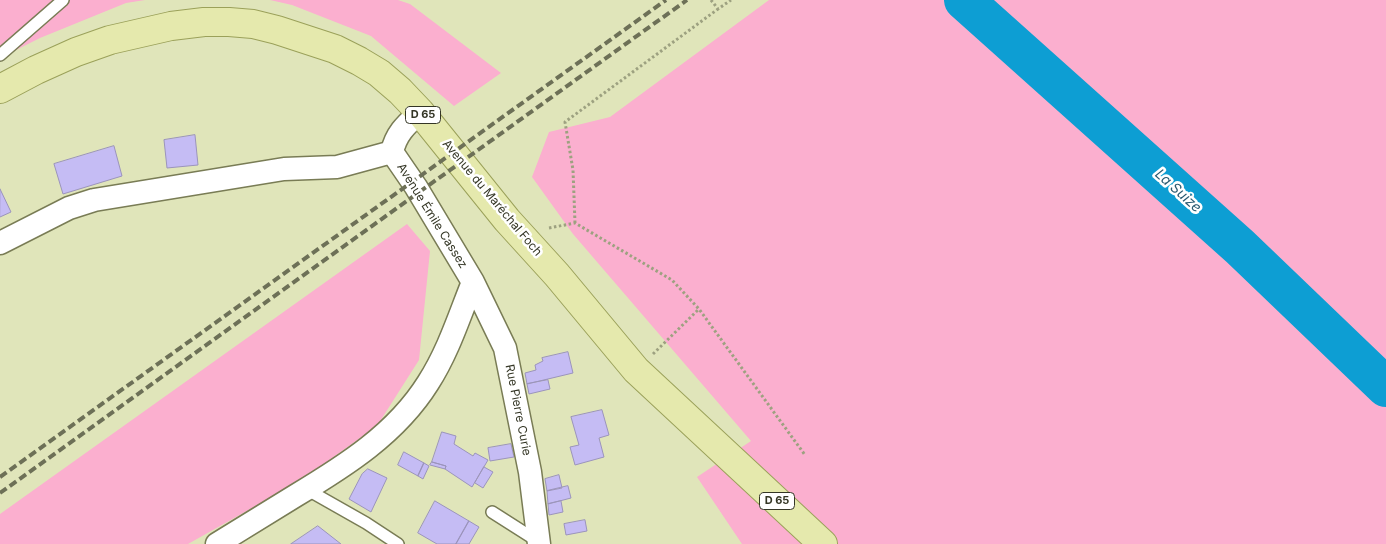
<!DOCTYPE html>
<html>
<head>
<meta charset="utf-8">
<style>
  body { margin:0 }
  canvas { display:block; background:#e0e5ba }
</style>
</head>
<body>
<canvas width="1386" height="544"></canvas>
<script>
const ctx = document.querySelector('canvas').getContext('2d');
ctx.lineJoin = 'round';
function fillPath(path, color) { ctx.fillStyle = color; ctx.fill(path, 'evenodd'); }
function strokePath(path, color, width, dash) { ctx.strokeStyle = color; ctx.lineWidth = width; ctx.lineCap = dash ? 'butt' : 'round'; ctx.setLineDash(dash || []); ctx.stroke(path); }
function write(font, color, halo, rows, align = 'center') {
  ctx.font = font + ' Inter,sans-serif'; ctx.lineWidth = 5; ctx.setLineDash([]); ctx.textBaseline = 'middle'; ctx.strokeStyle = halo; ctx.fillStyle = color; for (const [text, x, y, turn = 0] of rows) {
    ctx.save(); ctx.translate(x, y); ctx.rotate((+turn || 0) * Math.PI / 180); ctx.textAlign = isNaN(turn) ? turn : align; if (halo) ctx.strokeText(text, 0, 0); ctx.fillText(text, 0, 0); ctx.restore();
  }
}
fillPath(new Path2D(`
  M0,0H145L126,3L40,38L0,58Z
  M270,0H398L410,4L501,73L454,106L371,36L292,5Z
  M769,0H1386V544H742L697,477L751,441L573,234L532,177L549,132L610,117Z
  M407,224L430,251L419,360L377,426L300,481L188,544H0V514Z`), '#fbafcf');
strokePath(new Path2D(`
  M964,0L1240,247L1386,387`), '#0d9ed3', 40);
const building = new Path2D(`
  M195,135L198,165L167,168L164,140Z
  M114,146L122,176L63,194L54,164Z
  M0,189L11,212L0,217Z
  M568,352L573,373L527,384L525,373L536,370L535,365L543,361L542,358Z
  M548,380L550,389L529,394L527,384Z
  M602,410L609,435L599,438L604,457L575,465L570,447L579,445L571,417Z
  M442,432L456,436L454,444L473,456L475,453L488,460L472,487L445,469L446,466L432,462Z
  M511,444L514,457L490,461L488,448Z
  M404,452L424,463L418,476L398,465Z
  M432,462L446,466L445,469L430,465Z
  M424,463L429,466L423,479L418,476Z
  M484,467L493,472L483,488L475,483Z
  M368,469L387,478L371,512L349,499L362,474Z
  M559,475L562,488L547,491L545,479Z
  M568,486L571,498L548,504L547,491Z
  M435,501L469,521L456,544H437L418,533Z
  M561,501L563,512L549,515L548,504Z
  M585,520L587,531L566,535L564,524Z
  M469,521L479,527L469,544H456Z
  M318,526L341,544H291Z`);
fillPath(building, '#c5bcf4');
strokePath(building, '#9b94bb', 1);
const service = new Path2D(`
  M0,55L63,0
  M306,489L366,523L398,544
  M492,512L539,542`);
const minor = new Path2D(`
  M0,243L69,208L94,200L284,169L337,167L392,152
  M473,282L505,348L530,472L539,544
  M217,544C243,528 269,512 295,496C345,466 396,434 428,383C448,352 459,317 473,282L416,187L392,152C396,133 407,124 420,112`);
const primary = new Path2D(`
  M0,89L36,70L76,52L110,40L171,26L204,22H229L253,24L277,30L335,49L359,61L379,73L400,91L420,112L507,220L557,275L636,370L823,544`);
strokePath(service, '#797c55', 14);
strokePath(minor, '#797c55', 25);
strokePath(primary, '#9ba15a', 30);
strokePath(new Path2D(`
  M711,0L718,9L731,0
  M575,223L573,170L565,122L718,9
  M549,228L575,223L672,280L699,309L805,455
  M653,354L699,309`), '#9da180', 3, [2.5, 2.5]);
strokePath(service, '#fff', 11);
strokePath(minor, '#fff', 22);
strokePath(primary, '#e5e9ad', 28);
strokePath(new Path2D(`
  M0,477L666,0
  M0,493L687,0`), '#6d7057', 4, [8, 4]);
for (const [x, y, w] of [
  [423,115,35],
  [777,501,35]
]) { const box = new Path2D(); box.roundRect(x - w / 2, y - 8.5, w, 17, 4); ctx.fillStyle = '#fff'; ctx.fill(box); strokePath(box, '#343625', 1); }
write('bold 11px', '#343625', null, [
  ["D 65",423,115],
  ["D 65",777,501]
]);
write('12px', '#343625', '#fff', [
  ["Avenue du Maréchal Foch",492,198,50],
  ["Avenue Émile Cassez",432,216,58],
  ["Rue Pierre Curie",518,410,79]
]);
write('italic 14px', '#295970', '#fff', [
  ["La Suize",1178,191,42]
]);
</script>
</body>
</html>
